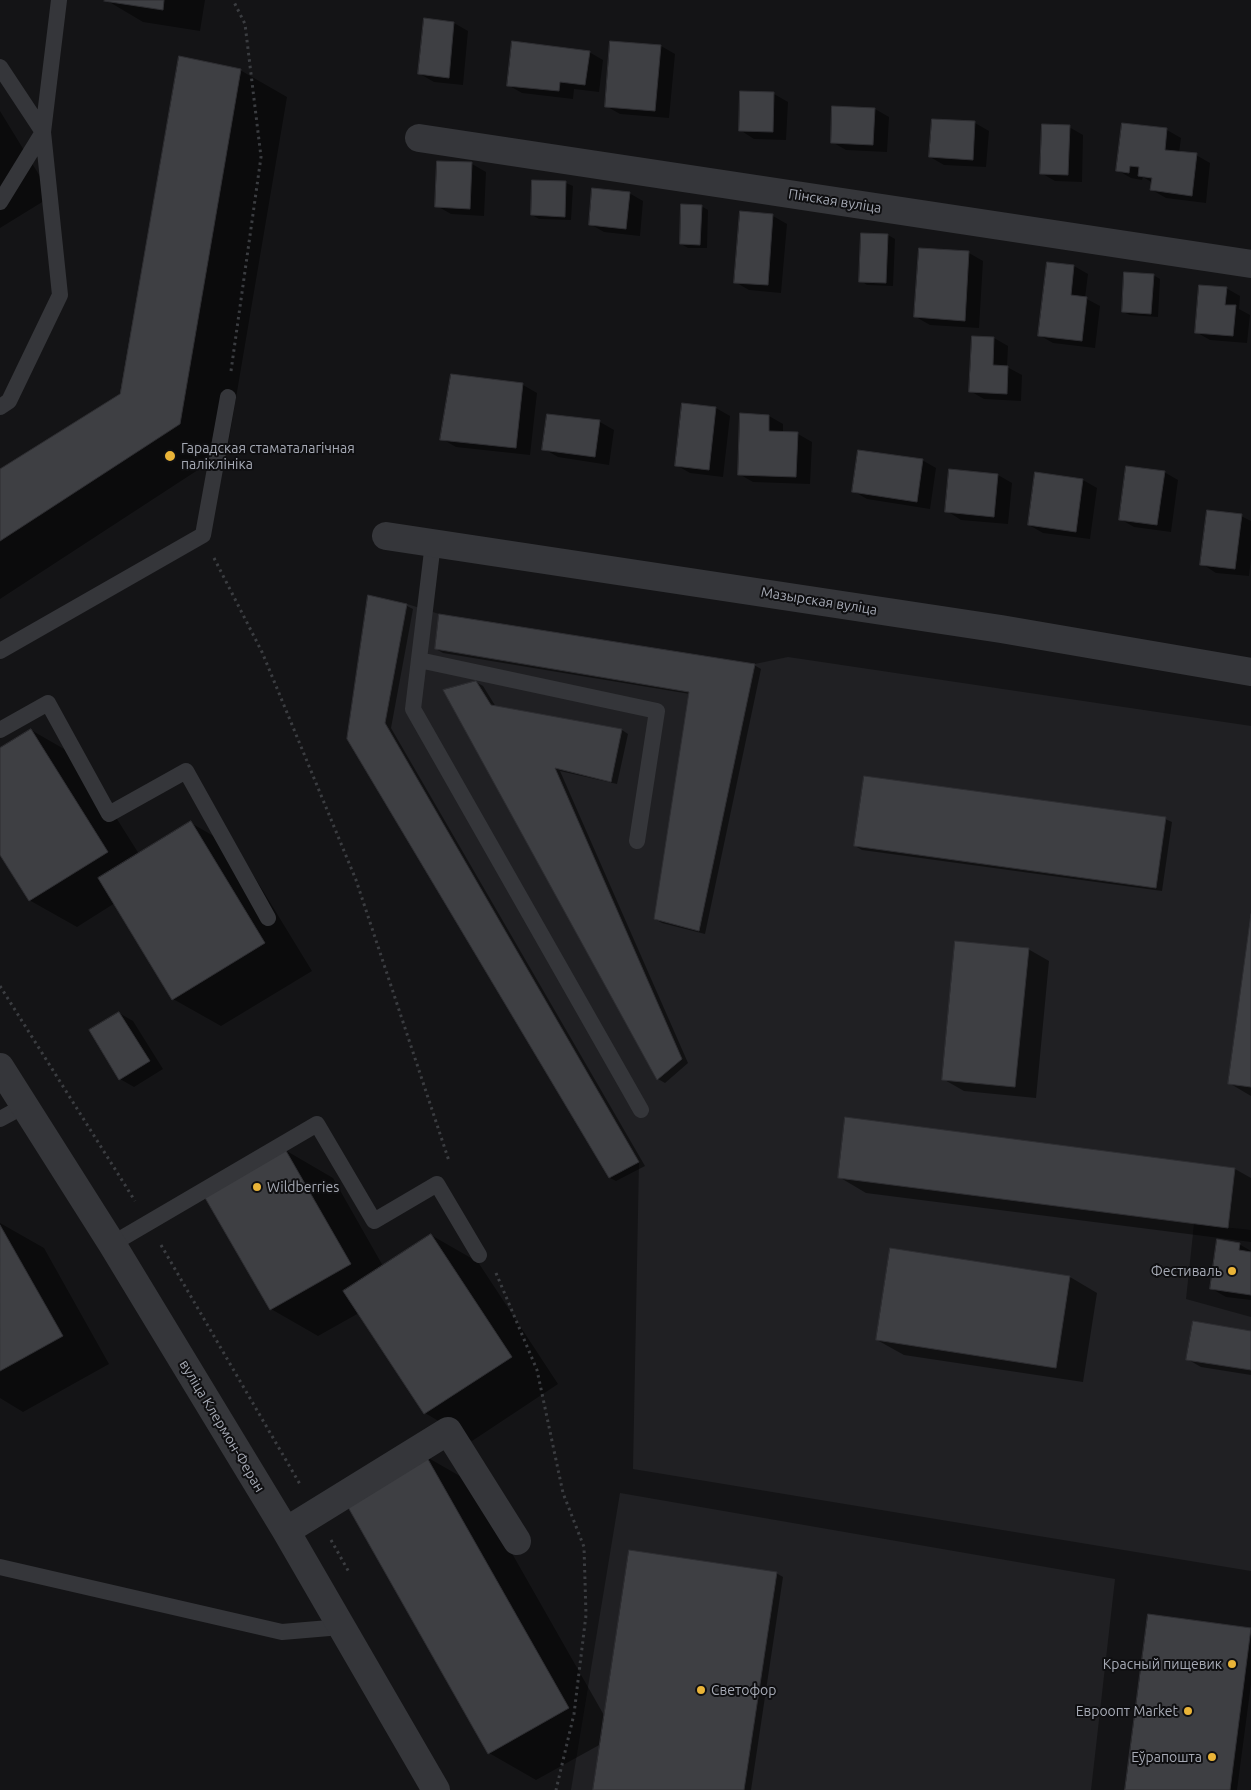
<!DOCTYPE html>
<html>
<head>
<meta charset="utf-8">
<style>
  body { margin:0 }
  canvas { display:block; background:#141416 }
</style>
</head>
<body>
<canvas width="1251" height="1790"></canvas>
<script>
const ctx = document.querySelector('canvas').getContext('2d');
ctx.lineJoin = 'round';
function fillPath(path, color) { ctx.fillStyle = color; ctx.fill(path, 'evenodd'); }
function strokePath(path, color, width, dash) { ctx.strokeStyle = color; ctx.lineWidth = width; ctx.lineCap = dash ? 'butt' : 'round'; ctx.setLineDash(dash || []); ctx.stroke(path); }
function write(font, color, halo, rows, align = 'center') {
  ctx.font = font + ' Ubuntu,sans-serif'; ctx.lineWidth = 4; ctx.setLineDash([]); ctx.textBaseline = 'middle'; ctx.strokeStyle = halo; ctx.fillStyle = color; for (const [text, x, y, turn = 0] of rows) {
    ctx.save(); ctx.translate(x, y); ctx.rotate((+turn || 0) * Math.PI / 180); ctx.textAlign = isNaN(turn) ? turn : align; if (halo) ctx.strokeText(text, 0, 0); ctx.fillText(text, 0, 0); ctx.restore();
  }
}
fillPath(new Path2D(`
  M368,595L407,604L439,614L755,664L788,657L1251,726V1230L1194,1224L1186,1299L1251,1317V1571L633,1469L639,1162L609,1178L347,739Z
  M620,1493L1115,1579L1091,1790H571Z`), '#202023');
fillPath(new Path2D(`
  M106,0H205L200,31L143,22Z
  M425,20L454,23L468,31L463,85L434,82L420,74Z
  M661,46L675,54L669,118L620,114L606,106Z
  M589,52L603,60L599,92L574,89L573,99L522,93L508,85Z
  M240,70L287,97L227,451L0,599V471L121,395Z
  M741,93L774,94L788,102L786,140L754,139L740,130Z
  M875,109L889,117L887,152L846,150L832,142Z
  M0,111L52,196L0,228Z
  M933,120L975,123L989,131L986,167L944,165L930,157Z
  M1069,127L1083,135L1082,182L1055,181L1041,173Z
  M1167,130L1181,138L1179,153L1196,155L1210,163L1206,203L1166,198L1152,190L1153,183L1143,177L1142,180L1131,178L1117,170Z
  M472,164L486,172L484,216L451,214L437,206Z
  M566,183L573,186L571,220L539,219L532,215Z
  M629,193L643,201L640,236L604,232L590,224Z
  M701,206L708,210L707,248H688L681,244Z
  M741,213L773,216L787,224L781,293L749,290L735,282Z
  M862,234L888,235L895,239L893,286L867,285L861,281Z
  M920,249L969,253L983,261L979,328L930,325L916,317Z
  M1048,263L1074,266L1088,274L1085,298L1100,306L1095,348L1053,343L1039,335Z
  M1153,275L1160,279L1158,317L1130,315L1123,312Z
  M1226,288L1240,296L1239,309L1250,315L1247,343L1210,340L1196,332Z
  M994,338L1008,346L1007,367L1022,375L1021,401L984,399L970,391Z
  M452,375L523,385L537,393L530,455L456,447L442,439Z
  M683,405L716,408L730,416L723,477L690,473L676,465Z
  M769,416L783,424V433L798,434L812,442L810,484L753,482L739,474Z
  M600,422L614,430L609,465L558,457L544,449Z
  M922,460L936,468L930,509L867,499L853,491Z
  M1164,472L1178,480L1171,532L1134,527L1120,519Z
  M1036,474L1083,480L1097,488L1090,539L1043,533L1029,525Z
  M998,475L1012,483L1008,524L961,520L947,511Z
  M1241,516L1251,521V558L1249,576L1216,573L1202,564Z
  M407,606L413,609L391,728L645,1166L616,1181L610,1178L349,739Z
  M436,649L754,665L761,669L705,934L662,923L655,919L690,694L443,653Z
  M476,682L483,686L496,707L622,730L628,734L617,784L560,771L688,1063L665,1083L658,1079L444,691Z
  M31,730L78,757L139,854L191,823L238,850L312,971L221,1026L173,999L115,903L77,927L29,900L0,852V749Z
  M1165,819L1172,822L1162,891L862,850L855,846Z
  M1251,923V1096L1229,1083Z
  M1028,949L1049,961L1036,1098L964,1091L943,1079Z
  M119,1013L133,1021L163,1069L134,1087L120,1079Z
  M285,1150L333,1178L383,1266L431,1235L478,1262L558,1384L472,1441L425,1413L359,1313L318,1336L271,1309Z
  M1235,1169L1251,1178V1242L866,1193L839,1177Z
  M0,1223L44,1248L109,1364L23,1412L0,1398Z
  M1239,1244L1251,1251V1300L1226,1297L1212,1289Z
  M1070,1277L1097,1293L1083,1382L904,1355L877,1340Z
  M1251,1332V1375L1201,1367L1187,1359Z
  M425,1456L472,1483L605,1717L776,1573L783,1577L751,1790H594L601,1744L536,1780L489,1753Z
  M1149,1616L1251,1629V1684L1237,1790H1126Z`), '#0007');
const building = new Path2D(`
  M105,0H164L163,10L104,1Z
  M424,18L454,22L449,78L418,74Z
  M512,41L590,51L585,85L560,82L559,91L507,86Z
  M610,41L661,45L655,111L605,107Z
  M179,56L241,69L180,424L0,541V469L120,394Z
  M740,91L774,92L773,132L739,131Z
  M832,106L875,108L873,145L831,143Z
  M932,119L975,121L973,160L929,157Z
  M1122,123L1167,128L1165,150L1197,153L1192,196L1150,190L1152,178L1138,176L1139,167L1130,166L1129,173L1116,171Z
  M1042,124L1070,125L1068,175L1040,174Z
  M437,161L472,162L470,209L435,207Z
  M532,180L566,181L565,217L531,215Z
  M592,188L630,192L626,229L589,225Z
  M681,204L702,205L700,245L680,244Z
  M740,211L773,214L768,285L734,283Z
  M861,233L888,234L886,283L859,282Z
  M919,248L969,251L965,321L914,317Z
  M1047,262L1074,265L1071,295L1087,297L1082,341L1038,336Z
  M1124,272L1154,274L1151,314L1122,312Z
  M1199,285L1227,287L1225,305H1236L1233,336L1195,333Z
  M972,336L994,337L993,365L1008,366L1007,394L969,392Z
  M451,374L523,383L516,448L440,440Z
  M682,403L716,407L709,470L675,466Z
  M740,413L769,415V431L798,432L796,477L738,475Z
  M547,414L600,420L595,457L542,450Z
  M858,450L923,459L917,502L852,492Z
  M1126,466L1165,471L1157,525L1119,520Z
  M949,469L998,474L994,517L945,512Z
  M1035,472L1083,479L1076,532L1028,525Z
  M1207,510L1242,514L1235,569L1200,565Z
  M368,595L407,604L385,723L639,1162L609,1178L347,739Z
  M439,614L755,664L699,931L654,919L689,692L435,649Z
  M476,681L491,705L622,729L611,782L555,768L682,1059L657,1080L443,690Z
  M31,729L108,852L29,901L0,855V748Z
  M864,776L1166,817L1156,888L854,846Z
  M191,821L265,943L172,1000L98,878Z
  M1251,914V1087L1228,1084Z
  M955,941L1029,948L1015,1087L942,1080Z
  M119,1012L150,1061L119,1080L89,1030Z
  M845,1117L1235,1168L1228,1228L838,1178Z
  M285,1149L351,1264L270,1310L204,1196Z
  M0,1225L63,1336L0,1371Z
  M431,1234L512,1357L424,1414L343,1291Z
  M1217,1239L1240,1243L1239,1250L1251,1252V1295L1210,1289Z
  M890,1248L1070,1276L1056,1368L876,1340Z
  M1193,1321L1251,1331V1370L1186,1360Z
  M425,1454L569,1708L488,1754L344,1500Z
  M629,1550L777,1572L744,1790H593Z
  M1148,1614L1251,1628L1230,1790H1125Z`);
fillPath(building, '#3e3f43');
strokePath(building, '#2e2e32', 1);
strokePath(new Path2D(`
  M231,371L261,157L245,24L233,0
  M214,558L262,652L356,880L449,1161
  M0,986L135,1201
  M161,1245L301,1486
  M496,1273L537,1370L563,1493L584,1547L586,1615L574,1714L556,1790
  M331,1540L350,1574`), '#3b3d41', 3, [2.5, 4]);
strokePath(new Path2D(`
  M0,67L43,132L0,202
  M0,407L9,401L60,295L43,132L59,0
  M433,543L413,709L641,1110
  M0,651L203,535L228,397
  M419,660L657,711L637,841
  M0,730L48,703L109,814L186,771L268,918
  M0,1119L24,1106
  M112,1244L317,1124L374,1221L437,1184L479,1255
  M0,1567L282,1632L341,1627`), '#35363a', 16);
strokePath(new Path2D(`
  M419,138L1251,264
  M386,536L1001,629L1251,672
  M0,1067L112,1244L286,1531L436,1790
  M286,1531L448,1431L517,1541`), '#35363a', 28);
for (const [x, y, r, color] of [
  [170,456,6,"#eab438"],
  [257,1187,5,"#eab438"],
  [1232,1271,5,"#eab438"],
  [1232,1664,5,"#eab438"],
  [701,1690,5,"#eab438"],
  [1188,1711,5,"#eab438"],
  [1212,1757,5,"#eab438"]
]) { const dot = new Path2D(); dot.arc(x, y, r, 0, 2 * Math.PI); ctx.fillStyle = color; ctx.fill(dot); strokePath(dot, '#0f0f11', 2); }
write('14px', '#a6aab5', '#0f0f11', [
  ["Пінская вуліца",835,201,9],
  ["Мазырская вуліца",819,601,9],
  ["вуліца Клермон-Феран",222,1426,59]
]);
write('14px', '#a6aab5', '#0f0f11', [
  ["Гарадская стаматалагічная",181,448,"left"],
  ["паліклініка",181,464,"left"],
  ["Wildberries",267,1187,"left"],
  ["Фестиваль",1222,1271],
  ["Красный пищевик",1222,1664],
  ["Светофор",711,1690,"left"],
  ["Евроопт Market",1178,1711],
  ["Еўрапошта",1202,1757]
], 'right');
</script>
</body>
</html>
